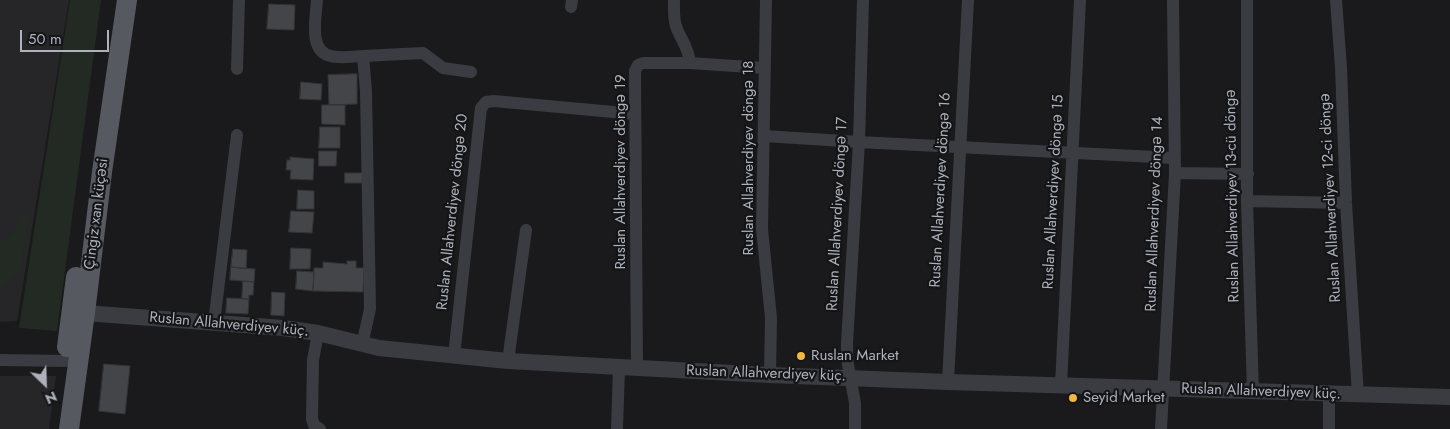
<!DOCTYPE html>
<html>
<head>
<meta charset="utf-8">
<style>
  body { margin:0 }
  #map { position:relative; width:1450px; height:429px; overflow:hidden; background:#1a1a1c; font-family:Jost,sans-serif }
  canvas { display:block }
  .north { position:absolute; left:20px; top:359px; width:50px; height:50px; -webkit-text-stroke:4px #151517; paint-order:stroke; rotate:156deg; font-size:14px; font-weight:700; line-height:20px; text-align:center; color:#acb1bb }
  .north::after { content:''; display:block; margin:auto; width:18px; height:22px; background:#acb1bb; clip-path:polygon(50% 0,100% 100%,50% 72%,0 100%) }
  .scale { position:absolute; left:20px; top:30px; width:89px; height:22px; box-sizing:border-box; border:2px solid #acb1bb; border-top:0; padding-left:6px; font-size:15px; line-height:18px; white-space:nowrap; color:#acb1bb; -webkit-text-stroke:4px #151517; paint-order:stroke }
</style>
</head>
<body>
<div id="map">
<canvas width="1450" height="429"></canvas>
<div class="north">N</div>
<div class="scale">50 m</div>
</div>
<script>
const ctx = document.querySelector('canvas').getContext('2d');
ctx.lineJoin = 'round';
function fillPath(path, color) { ctx.fillStyle = color; ctx.fill(path, 'evenodd'); }
function strokePath(path, color, width, dash) { ctx.strokeStyle = color; ctx.lineWidth = width; ctx.lineCap = dash ? 'butt' : 'round'; ctx.setLineDash(dash || []); ctx.stroke(path); }
function write(font, color, halo, rows, align = 'center') {
  ctx.font = font + ' Jost,sans-serif'; ctx.lineWidth = 4.5; ctx.setLineDash([]); ctx.textBaseline = 'middle'; ctx.strokeStyle = halo; ctx.fillStyle = color; for (const [text, x, y, turn = 0] of rows) {
    ctx.save(); ctx.translate(x, y); ctx.rotate((+turn || 0) * Math.PI / 180); ctx.textAlign = isNaN(turn) ? turn : align; if (halo) ctx.strokeText(text, 0, 0); ctx.fillText(text, 0, 0); ctx.restore();
  }
}
fillPath(new Path2D(`
  M0,0H69L17,321L0,322Z
  M0,376H56L49,429H0Z`), '#262629');
fillPath(new Path2D(`
  M70,0H101L57,331L19,328Z
  M30,204L21,270L0,289V244L13,233Z`), '#222a23');
const building = new Path2D(`
  M269,4L295,5L294,30L267,29Z
  M357,74V104L329,105L328,75Z
  M301,82L322,84L321,100L300,99Z
  M322,105H345V125L322,124Z
  M320,127H340V148H319Z
  M319,151H337L336,166H319Z
  M290,157L314,159L313,180L290,179L291,170H286L287,160H290Z
  M345,173H363L362,183H345Z
  M298,190L314,191V209H297Z
  M291,211L314,212L312,233L289,232Z
  M291,248L311,249L310,269H290Z
  M233,249L247,250L246,269L231,267Z
  M347,261H356V268H364L363,292L313,291L314,268H323V262L347,264Z
  M231,267L255,269L254,282L230,280Z
  M297,271L314,272L313,291L296,289Z
  M243,281L254,282L253,295H249V299H242Z
  M272,292L285,293L284,316L271,315Z
  M227,298L249,299L248,314L226,313Z
  M104,364L130,366L125,414L99,411Z`);
fillPath(building, '#444549');
strokePath(building, '#343438', 1);
strokePath(new Path2D(`
  M317,0C316,17 308,52 331,56C341,59 353,56 363,56L366,91L370,309L362,345
  M766,0L762,229L771,318L770,375
  M1247,0V201L1253,392
  M1336,0L1341,67L1346,203L1358,395
  M571,7L572,0
  M363,56L423,53L443,68L471,72
  M690,63L765,68
  M237,69L239,0
  M764,136L859,142L1175,158
  M1175,173L1248,174
  M1247,201L1346,203
  M214,323L237,135
  M318,333L313,360L312,419L314,425L320,429
  M454,356L481,108L486,102L494,101L635,114
  M0,360L65,361
  M508,361L526,230
  M637,368L635,71L638,65L643,63H690C689,49 682,41 677,29C673,20 674,10 674,0
  M948,382L968,0
  M1061,385L1080,0
  M617,429L619,368
  M855,429V403L847,359V343L859,142L863,0
  M1161,429L1175,173L1173,0
  M1329,429V395`), '#3b3c41', 12);
strokePath(new Path2D(`
  M85,313L283,328L318,333L379,348L508,361L770,375L948,382L1450,397`), '#3b3c41', 16);
strokePath(new Path2D(`
  M67,347L76,277
  M69,429L85,313L102,172L127,0`), '#575960', 20);
for (const [x, y, r, color] of [
  [801,356,5,"#f0b83d"],
  [1073,398,5,"#f0b83d"]
]) { const dot = new Path2D(); dot.arc(x, y, r, 0, 2 * Math.PI); ctx.fillStyle = color; ctx.fill(dot); strokePath(dot, '#151517', 2); }
write('15px', '#acb1bb', '#151517', [
  ["Ruslan Allahverdiyev döngə 18",749,158,-90],
  ["Ruslan Allahverdiyev döngə 19",621,172,-90],
  ["Ruslan Allahverdiyev döngə 16",941,190,-87],
  ["Ruslan Allahverdiyev döngə 15",1054,192,-87],
  ["Ruslan Allahverdiyev 13-cü döngə",1233,196,-91],
  ["Ruslan Allahverdiyev 12-ci döngə",1331,198,-93],
  ["Ruslan Allahverdiyev döngə 20",453,212,-84],
  ["Çingiz xan küçəsi",97,214,-83],
  ["Ruslan Allahverdiyev döngə 17",838,214,-87],
  ["Ruslan Allahverdiyev döngə 14",1155,214,-88],
  ["Ruslan Allahverdiyev küç.",229,325,5],
  ["Ruslan Allahverdiyev küç.",766,374,2],
  ["Ruslan Allahverdiyev küç.",1261,392,2]
]);
write('15px', '#acb1bb', '#151517', [
  ["Ruslan Market",811,356],
  ["Seyid Market",1083,398]
], 'left');
</script>
</body>
</html>
